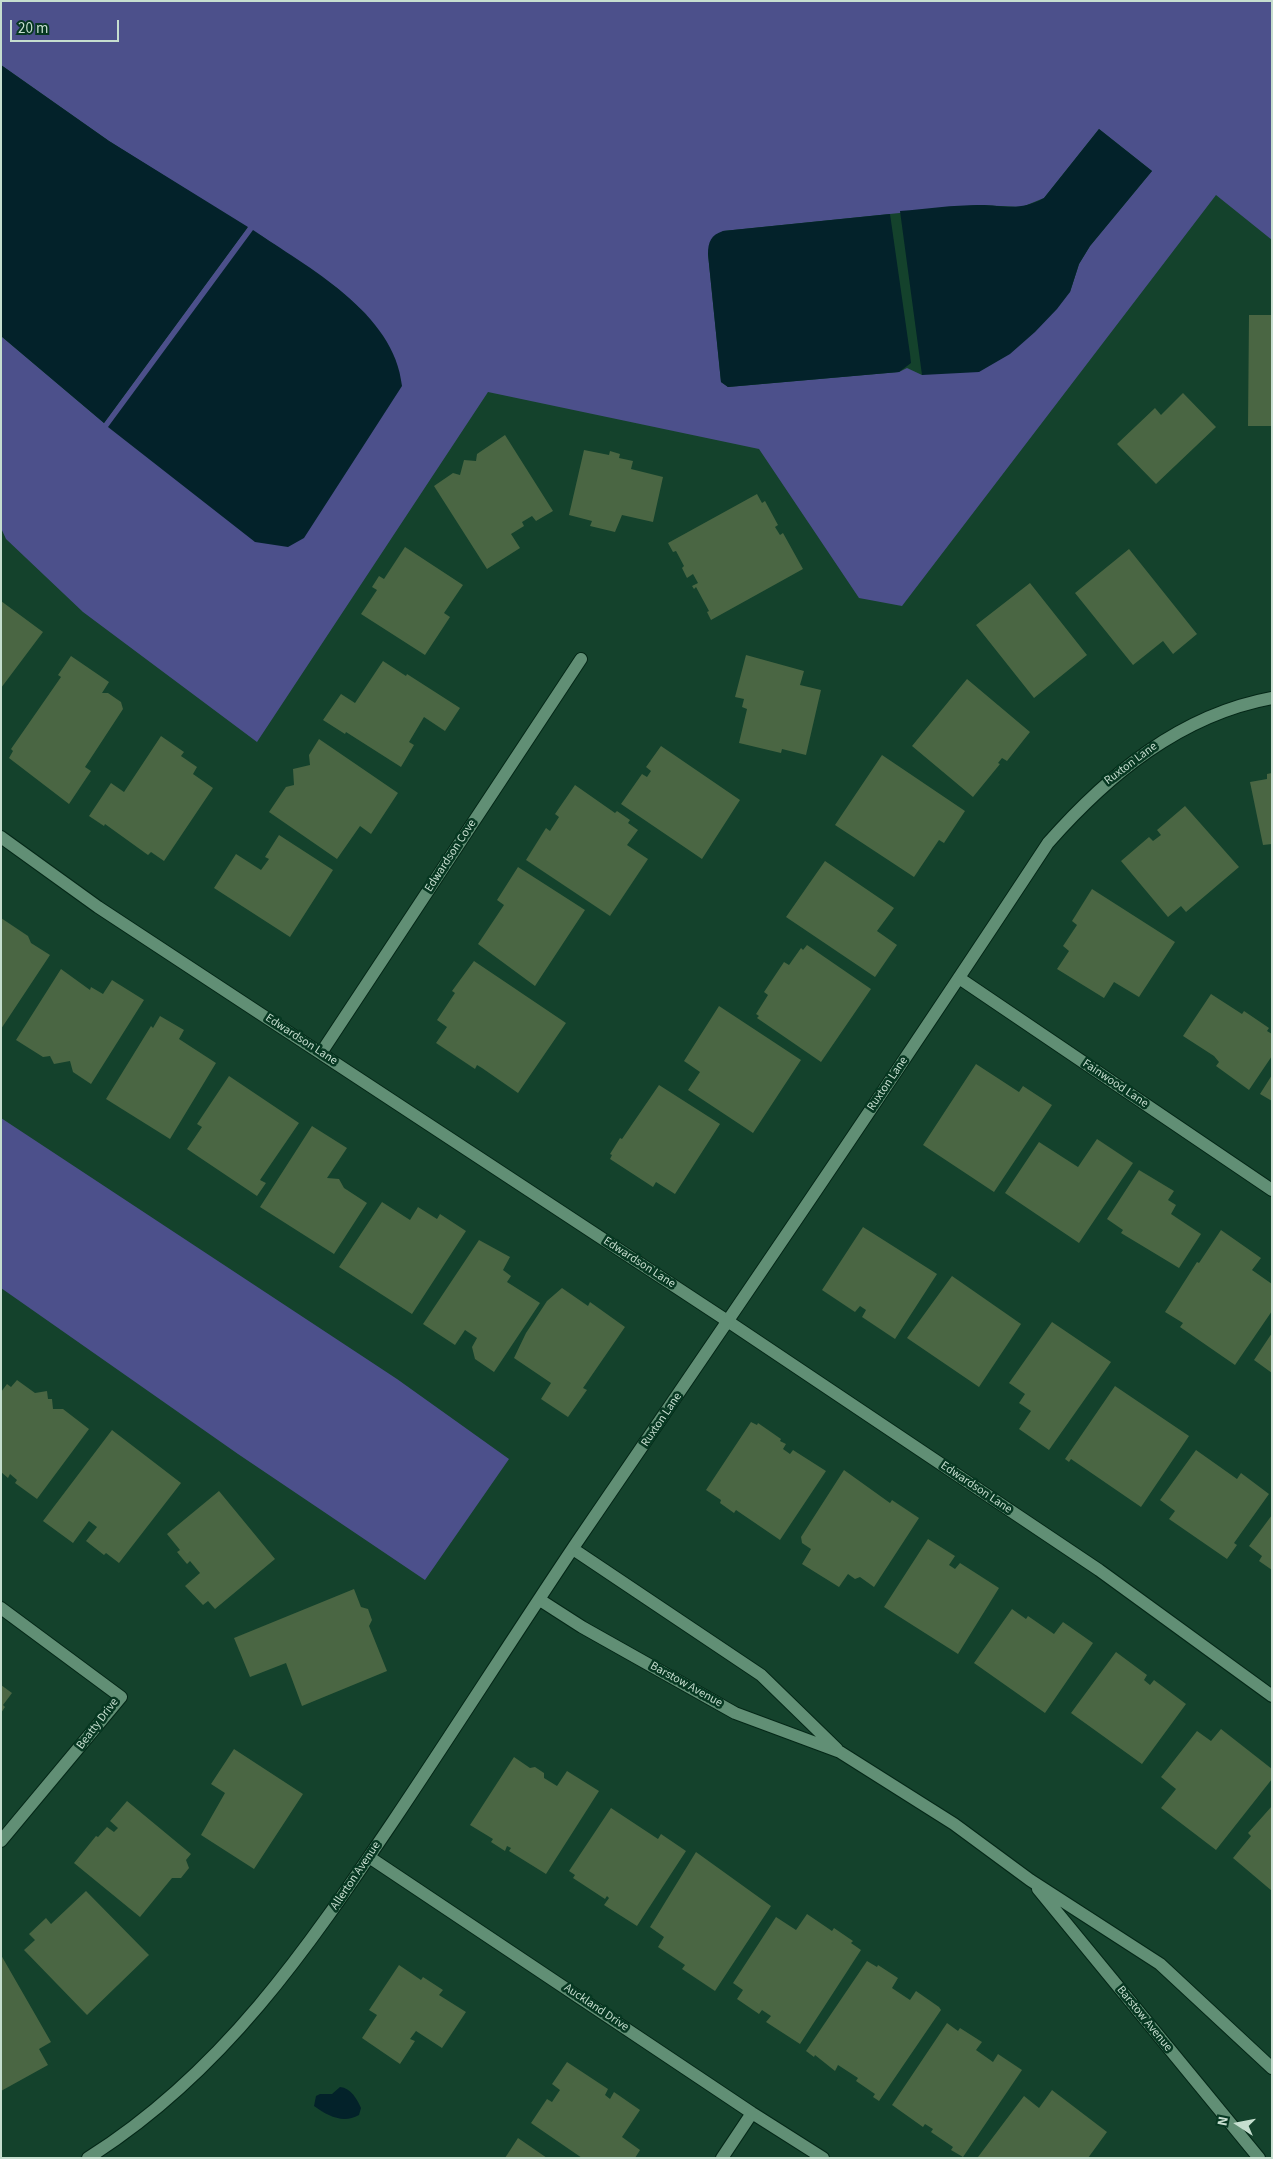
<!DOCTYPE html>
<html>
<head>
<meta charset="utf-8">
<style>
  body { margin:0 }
  #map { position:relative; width:1273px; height:2159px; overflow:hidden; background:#14422c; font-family:"Source Sans 3",sans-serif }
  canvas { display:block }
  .frame { position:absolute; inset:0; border:2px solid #c6decf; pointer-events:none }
  .north { position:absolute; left:1213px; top:2099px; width:50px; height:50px; -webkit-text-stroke:4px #073822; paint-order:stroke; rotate:281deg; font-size:14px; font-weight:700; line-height:20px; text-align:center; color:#c6decf }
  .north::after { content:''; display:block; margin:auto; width:18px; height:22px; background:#c6decf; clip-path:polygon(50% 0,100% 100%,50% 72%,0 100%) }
  .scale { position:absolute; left:10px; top:20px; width:109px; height:22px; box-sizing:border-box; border:2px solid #c6decf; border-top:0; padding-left:6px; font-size:15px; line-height:18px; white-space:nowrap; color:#c6decf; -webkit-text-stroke:4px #073822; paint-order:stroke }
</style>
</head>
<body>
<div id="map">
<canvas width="1273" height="2159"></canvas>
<div class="frame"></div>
<div class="north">N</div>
<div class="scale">20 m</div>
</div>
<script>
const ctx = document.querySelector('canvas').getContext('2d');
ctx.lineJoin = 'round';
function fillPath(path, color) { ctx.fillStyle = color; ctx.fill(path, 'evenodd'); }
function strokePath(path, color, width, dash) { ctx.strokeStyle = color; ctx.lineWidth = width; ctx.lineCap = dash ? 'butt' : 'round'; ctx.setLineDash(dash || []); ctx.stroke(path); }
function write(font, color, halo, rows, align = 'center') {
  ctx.font = font + ' "Source Sans 3",sans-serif'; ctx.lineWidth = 5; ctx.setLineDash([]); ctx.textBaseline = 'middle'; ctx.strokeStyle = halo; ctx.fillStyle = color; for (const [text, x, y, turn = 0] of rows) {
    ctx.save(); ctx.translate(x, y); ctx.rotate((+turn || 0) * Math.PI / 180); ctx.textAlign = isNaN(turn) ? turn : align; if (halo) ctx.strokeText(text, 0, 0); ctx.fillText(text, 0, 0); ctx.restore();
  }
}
fillPath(new Path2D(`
  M1,1H1272V240L1216,195L902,606L859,598L759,449L488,392L257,742L83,612L6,539L1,528V336L104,423L247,228L109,141L1,65ZM1099,129L1152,171L1090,246L1079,264L1070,292L922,375L907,368L899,372L728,387L721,382L708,254L723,231L978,205L1022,207L1044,198ZM253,230L337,288L367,315Z
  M1,1118L397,1379L509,1459L425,1580L238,1454L1,1288Z`), '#4c508b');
fillPath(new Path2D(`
  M1,65L109,141L248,227L104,423L1,336Z
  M1099,129L1152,171L1090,246L1079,264L1070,292L1057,309L1035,332L1010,354L979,372L922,375L900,211C926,209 953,205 979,205C1005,205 1019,212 1044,198Z
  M890,214L910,354L911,363L899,372L728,387L721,382L708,254C708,242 711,235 723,231Z
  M253,230C307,267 395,313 402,386L304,538L288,547L255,542L108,427Z
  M340,2087C351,2088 357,2099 361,2108L359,2115C343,2124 328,2116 314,2106L316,2096L320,2094H332Z`), '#03222a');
fillPath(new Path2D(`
  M1249,315H1272V426H1248Z
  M1183,393L1216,427L1156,484L1117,444L1155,408L1161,415Z
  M505,435L553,511L536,521L532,516L522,522L524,526L511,534L520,548L487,569L434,486L453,473L460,475L464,460L476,461L477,454Z
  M584,450L609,455L610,451L620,454L619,458L633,461L631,469L663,477L653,522L622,515L615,532L590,526L592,521L569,515Z
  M757,494L762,503L765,501L778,525L775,527L780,535L783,533L803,569L711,620L707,612L709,611L696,587L694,589L692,586L698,583L693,574L687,578L682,568L684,566L676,551L673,552L668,543Z
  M405,547L463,585L444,613L450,617L425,655L361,614L377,590L372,587L379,576L384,579Z
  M1129,549L1197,634L1173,654L1163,641L1133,665L1075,593Z
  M1030,583L1087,655L1034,698L976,625Z
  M1,601L43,632L1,688Z
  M746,655L804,671L800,685L821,690L806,755L782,749L781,753L739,743L747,709L742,707L744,699L735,697Z
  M71,656L109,682L102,693H108L121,702L123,709L85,767L91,771L69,804L9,758L13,751L11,749L61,677L58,675Z
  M383,661L406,676L407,674L460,708L445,731L424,717L409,742L414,745L401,767L346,732L345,734L323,720L341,694L355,703Z
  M967,679L1030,732L1007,761L1002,758L998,763L1000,764L973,797L912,746Z
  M161,736L184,752L181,756L197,767L193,774L213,788L164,861L151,852L148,855L105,824L104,826L89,816L111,783L124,792Z
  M319,739L398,793L371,834L360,826L337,859L269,812L286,787L294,785L293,769L310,765L309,755Z
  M661,746L740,800L702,859L621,804L642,774L647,777L651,771L646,767Z
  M882,755L965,811L944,843L939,840L914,877L835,825Z
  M1272,773V844L1263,845L1250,782L1267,779V774Z
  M575,785L615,813L617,811L630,820L628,823L638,830L627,845L648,859L610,916L526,860L546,828L550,831L559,817L555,814Z
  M1185,806L1239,867L1186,912L1181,906L1168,917L1121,861L1149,837L1153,841L1161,835L1157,830Z
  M279,835L333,870L290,937L214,888L236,854L261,870L269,859L265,857Z
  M825,861L894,908L877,931L897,945L875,977L786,917Z
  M518,867L585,910L535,986L478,944L504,905L497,900Z
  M1092,889L1175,942L1139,997L1114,982L1104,998L1057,969L1069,951L1063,946L1077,925L1072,921Z
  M1,918L28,936L31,943L50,955L1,1029Z
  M807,945L871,989L821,1062L757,1018L759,1016L756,1014L768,995L764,992L784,962L789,965L801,948L803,950Z
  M474,961L566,1023L518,1093L482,1068L477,1065L475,1069L436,1043L447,1027L437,1020L455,993L452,991Z
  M61,969L90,990L91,987L103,994L112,980L144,1000L91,1084L73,1072L70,1061L54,1064L50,1056L43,1057L16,1040Z
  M1211,994L1242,1014L1244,1011L1269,1028L1267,1031L1272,1034V1056L1249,1090L1216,1066L1219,1062L1214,1056L1183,1036Z
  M719,1006L801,1060L753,1133L688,1090L700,1072L684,1061Z
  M160,1016L184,1030L179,1039L216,1063L170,1139L106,1099L151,1026L153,1028Z
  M976,1064L1019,1092L1023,1086L1052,1105L994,1192L923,1145Z
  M1272,1075V1101L1260,1094Z
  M229,1076L299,1123L260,1180L266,1183L257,1196L187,1149L202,1127L197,1124Z
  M659,1085L720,1124L675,1194L656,1182L653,1187L610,1159L612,1155L610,1154L620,1138L622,1139Z
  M312,1126L347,1148L327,1178L339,1179L344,1188L367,1203L334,1254L260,1207Z
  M1097,1139L1133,1163L1079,1243L1005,1193L1039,1142L1078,1167Z
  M1139,1170L1174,1191L1168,1200L1176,1205L1171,1214L1201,1234L1179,1268L1121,1233L1123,1230L1107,1219Z
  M382,1202L410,1220L418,1207L437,1219L440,1214L466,1231L412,1314L339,1267Z
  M863,1227L937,1274L895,1339L862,1317L866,1310L860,1306L855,1312L822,1290Z
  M1221,1230L1261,1258L1252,1270L1272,1284V1311L1235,1365L1180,1327L1183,1323L1165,1312L1197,1262L1199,1263Z
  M479,1240L510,1257L503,1270L511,1276L507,1282L540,1303L494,1372L475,1359L472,1347L477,1338L465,1330L455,1345L423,1324Z
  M952,1276L1021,1324L979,1387L907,1338Z
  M562,1288L588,1306L590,1302L625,1327L583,1388L587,1390L568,1417L541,1399L551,1383L514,1358L526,1333L547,1301Z
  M1052,1322L1111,1362L1049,1450L1019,1429L1031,1411L1019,1403L1025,1394L1009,1383Z
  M1272,1333V1373L1254,1360Z
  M17,1380L35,1393L47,1391L48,1399H52L53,1409H63L89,1429L37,1499L15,1483L17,1480L10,1474L8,1478L1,1472V1392L7,1384L11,1387Z
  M1115,1386L1189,1436L1141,1507L1071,1459L1069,1462L1065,1459Z
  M751,1422L757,1425L758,1423L781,1439L780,1441L786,1444L783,1449L790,1454L793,1450L826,1471L780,1540L736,1510L734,1513L720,1503L721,1500L706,1490Z
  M112,1430L181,1483L119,1563L106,1553L104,1555L86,1541L97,1527L89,1521L73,1543L43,1521Z
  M1196,1450L1237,1479L1241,1473L1269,1494L1234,1543L1237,1545L1227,1559L1169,1519L1175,1511L1160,1500Z
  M844,1470L890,1503L892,1500L919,1518L874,1587L860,1577L855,1579L848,1574L839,1587L802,1564L811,1549L802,1543L801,1537Z
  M219,1491L275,1559L215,1609L208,1601L203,1605L185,1586L200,1573L190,1561L187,1564L177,1552L180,1550L167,1534Z
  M1272,1515V1570L1259,1561L1262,1556L1249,1546Z
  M928,1539L955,1556L949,1565L955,1569L960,1563L999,1588L958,1654L884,1607Z
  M354,1589L361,1607L368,1609L372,1620L369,1626L387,1671L302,1706L286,1663L250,1677L234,1638Z
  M1012,1609L1026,1619L1028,1616L1054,1634L1063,1622L1093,1643L1045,1713L974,1663Z
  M1116,1652L1147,1675L1144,1680L1150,1685L1154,1680L1186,1704L1142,1764L1071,1713Z
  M1,1685L12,1693L3,1705L5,1707L1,1713Z
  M1221,1729L1272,1769V1779L1216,1850L1161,1808L1176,1789L1161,1777L1197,1731L1211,1741Z
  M234,1749L303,1794L254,1869L201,1835L225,1793L211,1784Z
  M514,1757L530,1768L535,1767L544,1773V1778L557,1786L567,1771L599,1791L546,1874L509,1851L511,1848L507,1846L505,1851L491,1842L493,1839L470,1825Z
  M127,1801L191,1854L186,1860L189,1868L181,1878H172L140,1917L74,1863L96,1836L98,1837L107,1827L114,1832L118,1828L110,1821Z
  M1272,1806V1891L1233,1858L1251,1836L1248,1833Z
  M611,1808L658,1839L661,1834L686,1851L637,1926L604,1905L609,1898L607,1896L605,1899L573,1878L575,1875L569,1871Z
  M696,1852L771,1906L715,1991L682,1969L685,1965L658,1947L664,1937L650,1927Z
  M86,1891L149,1955L87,2015L24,1950L35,1940L29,1934L46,1918L51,1924Z
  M807,1914L832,1931L834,1928L853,1941L851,1943L861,1950L800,2044L766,2022L771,2016L762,2010L759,2014L737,1999L743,1990L733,1983L776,1917L796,1930Z
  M1,1955L51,2042L39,2049L48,2065L1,2091Z
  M867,1961L877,1967L878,1965L898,1978L892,1988L910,2000L916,1991L939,2007L941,2010L879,2101L873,2097L875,2094L856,2081L858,2078L838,2065L835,2071L815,2055L814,2057L806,2051Z
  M399,1965L421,1980L423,1977L443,1990L439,1995L466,2012L442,2048L416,2031L410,2039L415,2041L400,2064L362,2038L377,2015L369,2010Z
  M947,2023L958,2031L960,2028L982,2042L976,2050L993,2062L998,2054L1022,2070L963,2157L951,2150L953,2147L931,2132L933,2129L925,2124L923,2127L892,2105Z
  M567,2062L608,2089L605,2095L610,2099L614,2092L640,2110L622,2137L640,2150L635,2158H582L531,2123L547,2099L552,2102L560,2090L552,2084Z
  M1052,2090L1107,2132L1088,2158L978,2157L1024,2096L1039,2108Z
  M518,2138L547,2158H505Z`), '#4a6643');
const street = new Path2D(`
  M1,837L98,907L729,1322L1099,1570L1272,1696
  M959,978L1272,1190
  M321,1053L581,659
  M573,1549L761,1675L837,1749
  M540,1600L582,1627L735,1713L840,1752L954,1824L1030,1880L1160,1964L1272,2068
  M1,1608L121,1697L1,1841
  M369,1857L752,2113L823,2158
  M1038,1889L1259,2158
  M88,2158C223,2073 307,1949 394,1820C455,1729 514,1636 575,1545C734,1312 893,1079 1048,843C1108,775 1180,715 1272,698
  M722,2158L752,2113`);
strokePath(street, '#042717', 14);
strokePath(street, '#618f75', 12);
write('12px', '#c6decf', '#073822', [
  ["Ruxton Lane",1131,764,-37],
  ["Edwardson Cove",451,856,-57],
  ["Edwardson Lane",301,1040,33],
  ["Ruxton Lane",888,1084,-56],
  ["Fainwood Lane",1115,1084,34],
  ["Edwardson Lane",639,1263,33],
  ["Ruxton Lane",662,1420,-56],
  ["Edwardson Lane",976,1488,34],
  ["Barstow Avenue",686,1685,29],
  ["Beatty Drive",98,1724,-53],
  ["Allerton Avenue",356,1876,-56],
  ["Auckland Drive",596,2008,34],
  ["Barstow Avenue",1144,2019,51]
]);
</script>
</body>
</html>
